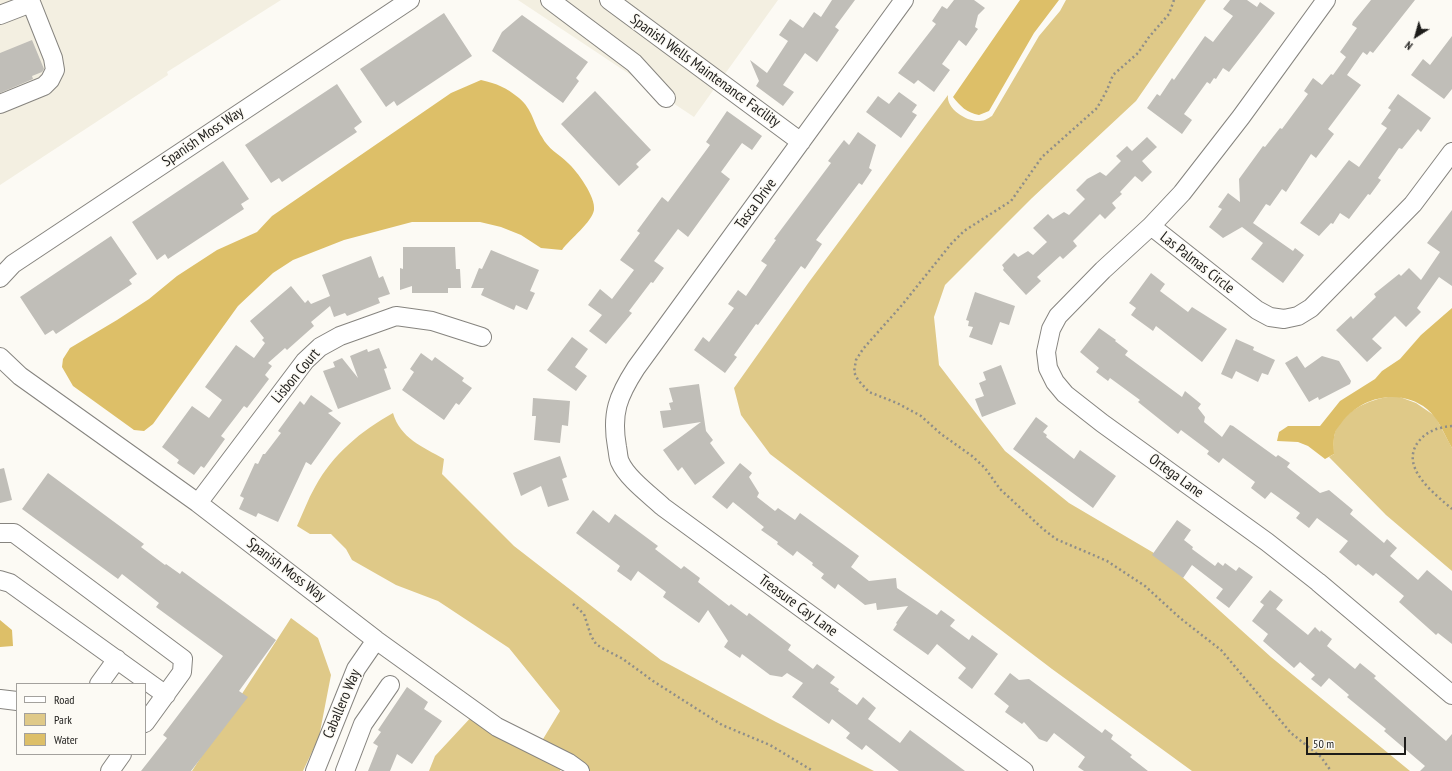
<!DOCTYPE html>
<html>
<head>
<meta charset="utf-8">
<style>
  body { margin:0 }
  #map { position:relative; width:1452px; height:771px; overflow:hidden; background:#fcfaf4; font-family:"PT Sans Narrow",sans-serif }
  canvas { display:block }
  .legend { position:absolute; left:16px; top:683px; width:130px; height:72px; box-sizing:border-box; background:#fcfaf4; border:1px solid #a3a19d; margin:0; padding:5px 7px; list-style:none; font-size:12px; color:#1d1c1a }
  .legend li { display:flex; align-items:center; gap:8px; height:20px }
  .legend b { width:20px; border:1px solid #a3a19d }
  .north { position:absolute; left:1396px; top:16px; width:40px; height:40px; -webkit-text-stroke:3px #fcfaf4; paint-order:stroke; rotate:217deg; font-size:11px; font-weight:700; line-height:16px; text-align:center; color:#1d1c1a }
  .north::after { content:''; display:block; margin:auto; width:14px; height:18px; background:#1d1c1a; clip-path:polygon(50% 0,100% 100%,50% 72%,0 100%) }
  .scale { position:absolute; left:1306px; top:737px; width:100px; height:18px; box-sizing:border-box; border:2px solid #1d1c1a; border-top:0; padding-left:5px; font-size:12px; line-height:14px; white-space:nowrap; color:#1d1c1a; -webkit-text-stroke:3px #fcfaf4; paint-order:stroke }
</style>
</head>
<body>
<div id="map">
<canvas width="1452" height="771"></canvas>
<ul class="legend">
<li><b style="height:5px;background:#fff"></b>Road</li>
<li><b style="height:11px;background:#dfc988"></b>Park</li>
<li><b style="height:11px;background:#ddbf68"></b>Water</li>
</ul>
<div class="north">N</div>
<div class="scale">50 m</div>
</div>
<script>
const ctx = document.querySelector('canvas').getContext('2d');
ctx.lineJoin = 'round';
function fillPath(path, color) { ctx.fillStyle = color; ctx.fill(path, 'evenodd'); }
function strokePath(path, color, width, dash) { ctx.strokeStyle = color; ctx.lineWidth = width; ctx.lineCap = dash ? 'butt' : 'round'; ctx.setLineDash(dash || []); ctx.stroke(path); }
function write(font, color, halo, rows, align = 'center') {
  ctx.font = font + ' "PT Sans Narrow",sans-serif'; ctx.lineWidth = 3; ctx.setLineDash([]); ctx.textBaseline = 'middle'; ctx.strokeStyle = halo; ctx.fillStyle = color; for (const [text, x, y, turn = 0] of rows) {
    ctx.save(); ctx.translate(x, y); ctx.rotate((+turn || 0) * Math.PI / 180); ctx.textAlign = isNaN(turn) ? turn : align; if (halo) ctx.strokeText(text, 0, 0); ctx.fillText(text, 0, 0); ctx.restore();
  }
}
fillPath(new Path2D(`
  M0,0H281L167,72L168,75L0,185Z
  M518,0H778L694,117Z`), '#f3efe1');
fillPath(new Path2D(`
  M1066,0H1206L1136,101L1032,198L945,285L934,317L939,365L1005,451L1069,503L1159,556L1271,657L1410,771H1192L1052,669L770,454L741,415L734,388L809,282L948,95C946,109 967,122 980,121C985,121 988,118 992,116L1039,36L1060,11Z
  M1397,396L1416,403L1435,416L1452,448V571L1386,515L1329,457L1334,454C1334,447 1333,438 1335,432C1344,409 1374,397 1397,396Z
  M393,413C400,438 423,447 444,459L442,474L514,546L661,660L776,722L874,771H587L568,757L560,771H429L435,756L475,713L537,749L560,711L509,648L438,601L396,585L352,560L346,549L331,534H310L297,526C303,513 308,499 315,487C333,454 361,431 393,413Z
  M291,618L318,638L331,675L319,737L303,771H192Z`), '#dfc988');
fillPath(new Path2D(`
  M1020,0H1059L1034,33L989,111L979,115C967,113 960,106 953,97Z
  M481,80C498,84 505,87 519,98C533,110 533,123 542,137C548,149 559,154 568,163C577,171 596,197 594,210C592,222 570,239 562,250L541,248L521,235L501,227L480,222H412L344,240L293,260L273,273L238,306L153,424L144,431L134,430L73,386L62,367L63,359L70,348L117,320L149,299L177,276L217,250L257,232L272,216L451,93Z
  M1452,308V448C1444,434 1439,419 1427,409C1401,388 1362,396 1342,422C1340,425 1336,429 1335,433C1333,439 1334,447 1334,454L1325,459L1308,446L1298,442L1277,441L1279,432L1288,426H1320L1340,401L1375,379L1382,371L1400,359L1421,335Z
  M0,620L12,630L13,646L0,647Z`), '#ddbf68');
fillPath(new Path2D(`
  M832,0H855L835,27L839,30L817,62L805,53L783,85L794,92L783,106L756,86L759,81L750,60L767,73L788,41L779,35L790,19L803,28L814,12L821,17Z
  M954,0H974L985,8L978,15L975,27L978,29L966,46L959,40L942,64L950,70L934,92L918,80L914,84L898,73L936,24L932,21L942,6L947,9Z
  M1230,0H1247L1257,7L1260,2L1275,13L1229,72L1223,68L1216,79L1214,78L1210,84L1207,82L1184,114L1192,120L1182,134L1147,108L1157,94L1160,96L1172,78L1174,80L1205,36L1213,42L1233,16L1223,9Z
  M1371,0H1415L1373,53L1370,51L1367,55L1363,52L1347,75L1361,85L1328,129L1334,134L1316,158L1311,154L1286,192L1282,189L1270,206L1266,204L1253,223L1293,251L1295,248L1304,255L1283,283L1251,259L1263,243L1242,227L1223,238L1209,227L1222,209L1218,207L1228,193L1240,202L1239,179L1263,146L1265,147L1280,128L1282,129L1308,94L1304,91L1313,78L1322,85L1331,74L1333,75L1346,57L1340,52L1357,28L1352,25L1353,22Z
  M444,13L472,56L397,106L394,101L386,107L360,69Z
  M522,15L588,62L576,78L579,81L563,103L492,51L502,32Z
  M1452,36V89L1444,99L1411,75L1423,59L1430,65Z
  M32,40L44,69L42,72L32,76L33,79L0,93V53Z
  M337,84L362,122L354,128L357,132L282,182L279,178L271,183L245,145Z
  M595,91L651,150L636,164L639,167L619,186L561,124Z
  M899,92L917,105L912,112L917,115L901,138L866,112L878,96L889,104Z
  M1398,94L1431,118L1421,132L1418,129L1402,149L1399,148L1378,178L1381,180L1370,195L1368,194L1349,219L1340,213L1333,224L1331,223L1319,236L1300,223L1349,160L1359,167L1387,128L1381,124L1391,110L1388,108Z
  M727,111L762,136L752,150L742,143L721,172L730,179L688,237L678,229L654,261L664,268L653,283L651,282L629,311L632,313L606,344L589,331L602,315L588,305L600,289L612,299L634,270L620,260L640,233L637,231L662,197L668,202L710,145L706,142Z
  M858,132L876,145L869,168L872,170L862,185L859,183L816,240L822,244L805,269L801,266L758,325L756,324L734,355L737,357L725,373L694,350L703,337L709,342L734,308L728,304L738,290L746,296L767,265L761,261L776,240L774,239L831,163L828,161L844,140L849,145Z
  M1147,137L1157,147L1142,161L1152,172L1142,182L1135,176L1120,192L1122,194L1112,203L1116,208L1105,219L1100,214L1073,241L1077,246L1063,259L1060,256L1037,277L1041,281L1026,295L1003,270L1004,268L1002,265L1014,253L1018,257L1028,251L1033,255L1047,242L1033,228L1048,214L1053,219L1064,212L1069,215L1085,199L1076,190L1087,179L1100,172L1106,176L1121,161L1116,156L1127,146L1132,151Z
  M223,161L249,199L241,204L244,209L168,259L165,254L157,260L132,222Z
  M1452,210V286L1439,277L1417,308L1421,312L1406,327L1395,316L1372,339L1382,348L1367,362L1336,330L1351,316L1353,319L1376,297L1374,294L1399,274L1401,276L1409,268L1421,280L1440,252L1427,243Z
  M111,236L137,274L129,280L132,284L56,334L53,330L45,335L20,297Z
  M403,247H455L456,269H460L461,288H448V293H412V286L400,290V268L403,269Z
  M491,250L539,270L530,291L535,293L527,310L516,305L514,310L481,295L484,288H471L479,268L482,269Z
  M371,256L379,278L383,276L390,294L378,298L380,303L347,316L345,313L334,317L330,306L311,322L314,326L287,350L285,348L268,363L272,366L265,375L269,379L247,408L244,406L221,436L225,439L204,468L201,466L194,475L177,463L179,460L162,447L192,406L209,418L222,400L205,387L236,345L254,358L265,343L262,340L264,338L250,321L291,286L305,303L308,300L311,304L330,296L322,275Z
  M1151,273L1165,284L1160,291L1188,312L1192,307L1227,329L1202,362L1156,326L1153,331L1131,315L1136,308L1129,303Z
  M975,292L1015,306L1009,325L1000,322L992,345L969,337L973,327L968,326L969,321L966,320Z
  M1099,328L1116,340L1115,341L1128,351L1125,355L1182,397L1185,391L1201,404L1198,408L1205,417L1204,422L1222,437L1230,425L1233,426L1276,457L1278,455L1290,463L1287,467L1320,493L1329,490L1353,510L1350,514L1384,543L1387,539L1397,548L1390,556L1418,580L1427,570L1452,591V644L1438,633L1436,635L1399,602L1404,596L1376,573L1373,576L1358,564L1356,566L1339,552L1348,541L1317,518L1309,528L1296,518L1300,513L1271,492L1265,499L1251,488L1255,482L1223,458L1219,463L1207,454L1209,451L1181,430L1178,434L1138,402L1140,400L1110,378L1108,381L1096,372L1099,368L1080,352Z
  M572,337L588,349L575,367L587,376L576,391L547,370Z
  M1236,339L1254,347L1253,350L1275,360L1268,375L1262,373L1258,382L1236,371L1232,379L1221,374Z
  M379,348L387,368L384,369L391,389L338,409L323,371L335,367L333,362L342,358L358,378L350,356L367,349L368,352Z
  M421,353L432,361L435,357L464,378L462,381L472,388L459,405L456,403L444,420L402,390L414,372L410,369Z
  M1297,356L1305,368L1322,356L1339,361L1351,381L1350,384L1319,400L1318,397L1309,402L1285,363Z
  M1001,365L1016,404L982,417L975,399L984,396L979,383L986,380L983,372Z
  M699,384L706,431L713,440L710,443L725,463L695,485L682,467L678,471L663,450L701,422L663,428L660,411L671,410L669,403L673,402L669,388Z
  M311,395L333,411L328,413L341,423L311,465L306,462L278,522L258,513L256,517L239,509L244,498L240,496L255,463L258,464L263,454H265L281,433L278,431L300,401L304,405Z
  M533,398L570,401L568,426L562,425L560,443L534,440L536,416H532Z
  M1036,417L1048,426L1043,432L1047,435L1046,437L1074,459L1080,450L1116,476L1093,508L1013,449Z
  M560,456L567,477L562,479L569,500L548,507L541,486L521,496L513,473Z
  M740,463L752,473L749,477L759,493L757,497L775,511L778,508L795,520L800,513L859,556L851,567L869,581L896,578L897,588L937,615L941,610L955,620L950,626L969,640L972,635L998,654L972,689L958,678L966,668L937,644L928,655L893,630L897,624L896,623L908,606L877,610L876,603L865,605L838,584L835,589L821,578L824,574L812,565L813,563L797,551L793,556L777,544L778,542L761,530L764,527L733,502L727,509L712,497Z
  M4,468L12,500L0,503V469Z
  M48,473L144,544L141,547L165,565L166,564L180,574L182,571L276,640L239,691L248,697L191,771H141L167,738L163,735L223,656L156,607L159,603L122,574L118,579L22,509Z
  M593,510L609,523L615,514L658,546L655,549L681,569L684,566L700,578L698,582L729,606L731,604L747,616L749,613L791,645L788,650L813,669L817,664L835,677L830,683L839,689L838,691L857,705L863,697L876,708L868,719L900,743L910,730L965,771H899L866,745L862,750L846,738L850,733L832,719L829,724L792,697L803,683L787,673L782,677L770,675L742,654L740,658L724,647L728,641L708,610L699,623L663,597L666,592L638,571L631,581L617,571L620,566L576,533Z
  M1177,520L1191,530L1184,540L1193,547L1192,549L1215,566L1218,562L1223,566L1225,563L1236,571L1239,567L1253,577L1229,608L1216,598L1223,589L1192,565L1183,578L1152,555Z
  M1270,590L1283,600L1276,609L1308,635L1315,627L1320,632L1321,630L1332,639L1327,646L1355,669L1360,663L1376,676L1374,678L1446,741L1452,734V771H1420L1425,766L1384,731L1386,729L1347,697L1349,695L1329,678L1321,687L1311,679L1315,675L1300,662L1294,668L1263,641L1268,634L1252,621L1264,605L1260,602Z
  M1010,673L1019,680L1029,679L1102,733L1105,729L1113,735L1111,739L1132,755L1130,757L1148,771H1084L1078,767L1085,757L1054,733L1047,742L1039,739L1024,722L1022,724L1005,712L1009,706L994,694Z
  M407,687L428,702L424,709L442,721L412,764L397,754L390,771H368L378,746L373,743L381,732L378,730Z`), '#c0beb8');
const minor = new Path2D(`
  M550,0L634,63L666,98
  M609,0L801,142
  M904,0L636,368C618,396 611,413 617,447C618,451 618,458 620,462C627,478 650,495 663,507L1024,771
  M1326,0L1241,117L1182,193L1151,226L1257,310L1270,317L1284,319L1298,316L1311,308L1413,204L1452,152
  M0,15L31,3
  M0,104L44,86L50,80L55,70L53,58L30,0
  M1151,226L1103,270L1058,316L1051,329L1046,352L1048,368L1055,382L1065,394L1102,423L1267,542L1318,582L1452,695
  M0,278L13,264L410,0
  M0,357L20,376L198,503L376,640L497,727L569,763L580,771
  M198,503L305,361L320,347L340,336L396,316L432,321L482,337
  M0,533H14L183,659L182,672L145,723
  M0,580L10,583L166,695
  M99,684L117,659
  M0,699L17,701
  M110,771L122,754
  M315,771L356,669L376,640
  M345,771L363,724L390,685`);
strokePath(minor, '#86847f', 20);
strokePath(new Path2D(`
  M1174,0L1169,14L1149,37L1138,53L1113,75L1107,90L1097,108L1042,157L1011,201L964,231L951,244L902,305L863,349L856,360L854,372L858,380L869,392L897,403L921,416L941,434L972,456L985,468L1000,489L1043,529L1056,539L1107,561L1145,586L1180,618L1221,650L1291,733L1321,757L1331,771
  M1452,426C1439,427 1427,431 1419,441C1398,467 1435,494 1452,509
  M573,604L584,614L591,636L596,644L602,648L623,659L653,681L722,725L770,745L813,771`), '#8f8e89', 2.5, [2, 3]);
strokePath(minor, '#fff', 18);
write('15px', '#1d1c1a', '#fcfaf4', [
  ["Spanish Wells Maintenance Facility",705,71,36],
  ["Spanish Moss Way",203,137,-34],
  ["Tasca Drive",756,204,-54],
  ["Las Palmas Circle",1197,263,38],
  ["Lisbon Court",296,376,-50],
  ["Ortega Lane",1176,476,36],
  ["Spanish Moss Way",286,570,37],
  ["Treasure Cay Lane",798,606,36],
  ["Caballero Way",342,704,-67]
]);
</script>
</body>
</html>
